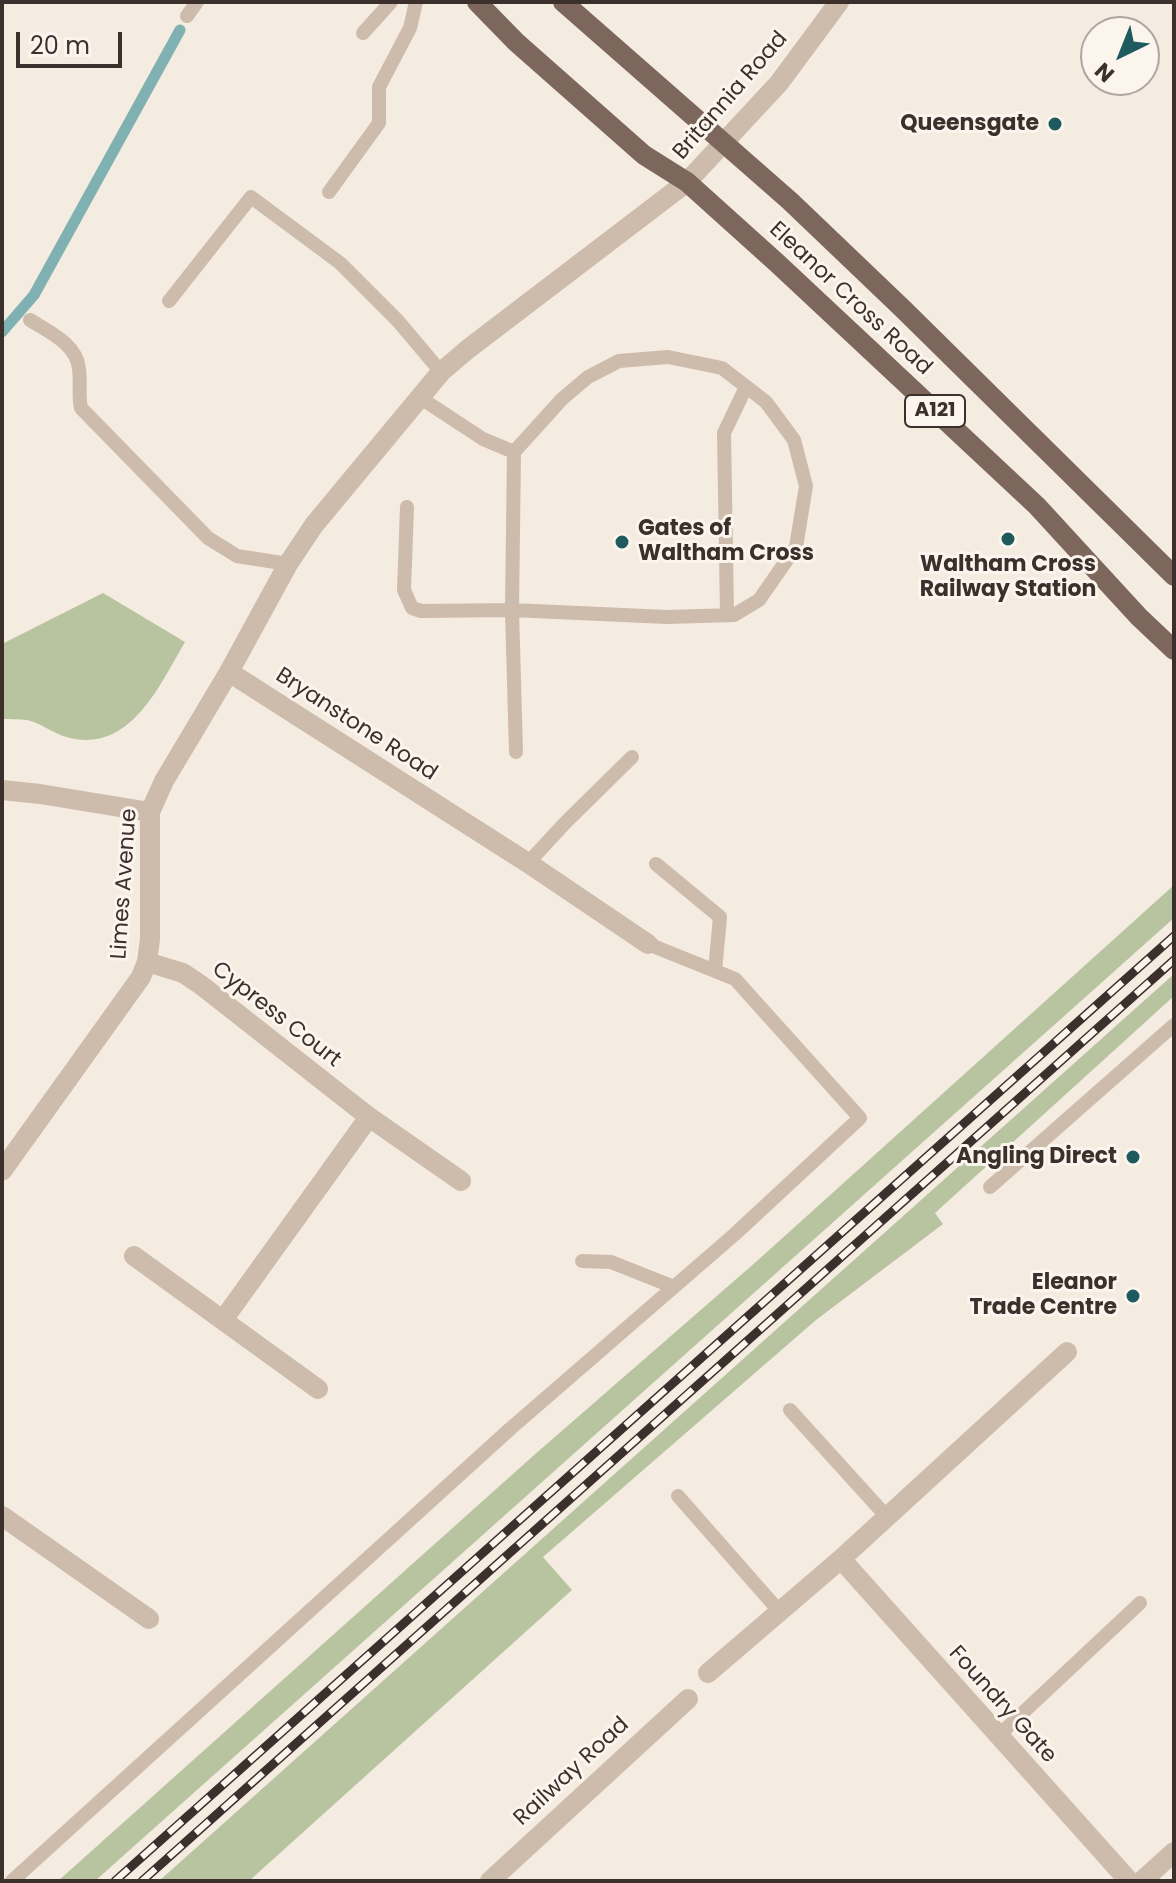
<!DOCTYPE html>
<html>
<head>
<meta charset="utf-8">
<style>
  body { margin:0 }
  #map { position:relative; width:1176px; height:1883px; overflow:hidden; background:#f4ebe1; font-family:Poppins,sans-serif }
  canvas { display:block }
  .frame { position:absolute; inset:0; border:4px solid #3b302b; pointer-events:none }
  .north { position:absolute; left:1080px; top:16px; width:80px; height:80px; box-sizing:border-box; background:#fbf5ee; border:2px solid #aea6a0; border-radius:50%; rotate:223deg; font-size:22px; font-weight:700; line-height:32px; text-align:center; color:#3b302b }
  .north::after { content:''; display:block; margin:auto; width:28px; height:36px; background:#1f5a5e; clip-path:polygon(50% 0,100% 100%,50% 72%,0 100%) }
  .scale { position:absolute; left:16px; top:32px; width:106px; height:36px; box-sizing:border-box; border:4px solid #3b302b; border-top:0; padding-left:10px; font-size:24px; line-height:28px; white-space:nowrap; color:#3b302b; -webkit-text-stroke:6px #fbf5ee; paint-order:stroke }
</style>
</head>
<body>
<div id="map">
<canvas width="1176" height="1883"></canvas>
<div class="frame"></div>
<div class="north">N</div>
<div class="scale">20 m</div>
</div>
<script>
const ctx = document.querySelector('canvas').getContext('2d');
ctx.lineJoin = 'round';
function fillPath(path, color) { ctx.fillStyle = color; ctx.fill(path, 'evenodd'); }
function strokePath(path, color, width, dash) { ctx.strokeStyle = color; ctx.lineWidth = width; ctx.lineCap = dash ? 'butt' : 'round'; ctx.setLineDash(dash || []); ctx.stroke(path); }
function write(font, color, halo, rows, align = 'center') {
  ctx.font = font + ' Poppins,sans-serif'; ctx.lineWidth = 6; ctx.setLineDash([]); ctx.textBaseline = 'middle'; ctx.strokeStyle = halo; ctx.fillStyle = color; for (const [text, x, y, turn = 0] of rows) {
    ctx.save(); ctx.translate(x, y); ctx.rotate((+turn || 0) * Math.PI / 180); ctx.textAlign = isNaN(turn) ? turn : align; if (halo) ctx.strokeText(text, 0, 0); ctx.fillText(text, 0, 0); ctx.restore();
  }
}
fillPath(new Path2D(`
  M103,593L185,642C159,686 130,755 66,737C53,733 41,723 27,720C19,719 10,719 2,719V644Z
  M1174,885V918L95,1881H58L533,1456L757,1261Z
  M1174,974V996L935,1213L943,1224L816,1320L543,1557L572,1590L249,1881H159Z`), '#b8c4a0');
strokePath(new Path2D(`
  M2,332L34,295L180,30`), '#7fb0b2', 11);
strokePath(new Path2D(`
  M187,16L197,2
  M363,33L391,2
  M329,192L379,123V87L410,28L416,2
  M169,301L251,197L340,263L398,321L441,372
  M30,320C49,332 77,344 79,369C81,383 78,394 81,408L208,538L237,556L288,564
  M419,397L483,439L514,452L562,399L588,377L619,361L668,357L722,368L766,402L794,440L806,486L796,547L759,600L734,615L667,617L512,610L514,452
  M407,507L404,590L412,608L421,611L512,610L516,752
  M727,615L724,433L746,387
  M528,863L565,823L632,757
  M656,864L720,917L715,971
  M990,1187L1174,1025
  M582,1261L611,1262L674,1287
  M790,1410L887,1517
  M678,1496L780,1612
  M997,1737L1140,1603
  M12,1881L510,1429L735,1234L860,1118L735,979L648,944`), '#cdbbac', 14);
strokePath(new Path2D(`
  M2,790L40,794L150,812
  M648,944L528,863L229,672L288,564L314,525L441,372L468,349L687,182L779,83L839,2
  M147,962L183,973L201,985L369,1117L461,1181
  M2,1171L141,977L147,962L150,939V812L164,781L229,672
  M134,1256L318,1389
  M223,1320L369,1117
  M2,1516L149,1619
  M841,1559L1129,1881
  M708,1673L841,1559L1067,1352
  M490,1881L688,1699
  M1142,1881L1174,1852`), '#cdbbac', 20);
strokePath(new Path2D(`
  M477,2L516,42L644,155L687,182L777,263L1037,506L1139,617L1174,650
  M563,2L790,201L902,308L1174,576`), '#7d675c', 20);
const rail = new Path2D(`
  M115,1881L1174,936
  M142,1881L1174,960`);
strokePath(rail, '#3b302b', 9);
strokePath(rail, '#fbf5ee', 6, [18]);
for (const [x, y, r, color] of [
  [1055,124,8,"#1f5a5e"],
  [1008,539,8,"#1f5a5e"],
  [622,542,8,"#1f5a5e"],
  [1133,1157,8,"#1f5a5e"],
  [1133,1296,8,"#1f5a5e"]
]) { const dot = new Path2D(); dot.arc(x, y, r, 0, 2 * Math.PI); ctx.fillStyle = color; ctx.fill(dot); strokePath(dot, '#fbf5ee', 3); }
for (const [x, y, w] of [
  [935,411,60]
]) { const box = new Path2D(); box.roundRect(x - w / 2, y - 16, w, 32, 6); ctx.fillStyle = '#fbf5ee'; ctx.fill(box); strokePath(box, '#3b302b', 2); }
write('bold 20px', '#3b302b', null, [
  ["A121",935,411]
]);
write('22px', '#3b302b', '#fbf5ee', [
  ["Britannia Road",731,96,-49],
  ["Eleanor Cross Road",850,299,43],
  ["Bryanstone Road",356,725,33],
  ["Limes Avenue",125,884,-86],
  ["Cypress Court",276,1015,38],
  ["Foundry Gate",1002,1705,48],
  ["Railway Road",572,1772,-43]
]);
write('bold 22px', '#3b302b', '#fbf5ee', [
  ["Queensgate",1039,124],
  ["Gates of",638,529,"left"],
  ["Waltham Cross",638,554,"left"],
  ["Waltham Cross",1008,565,"center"],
  ["Railway Station",1008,590,"center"],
  ["Angling Direct",1117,1157],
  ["Eleanor",1117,1283],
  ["Trade Centre",1117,1308]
], 'right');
</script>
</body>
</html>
